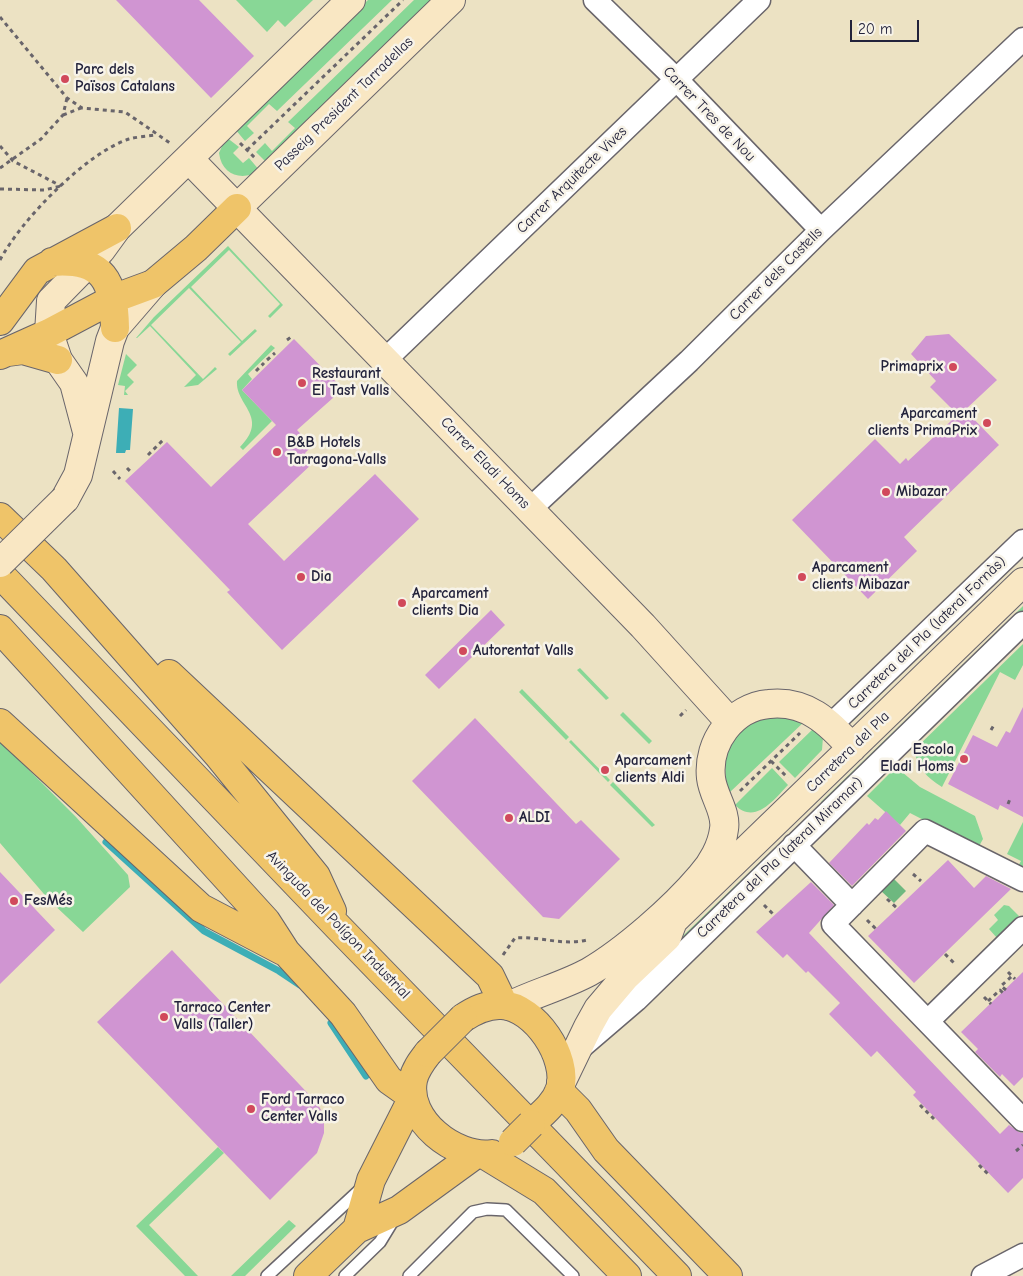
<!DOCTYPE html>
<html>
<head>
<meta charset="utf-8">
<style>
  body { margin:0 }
  #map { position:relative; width:1023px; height:1276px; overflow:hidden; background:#ece2c3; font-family:"Comic Neue",sans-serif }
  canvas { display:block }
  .scale { position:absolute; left:850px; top:20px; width:69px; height:22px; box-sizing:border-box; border:2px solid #22223b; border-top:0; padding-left:6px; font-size:15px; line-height:18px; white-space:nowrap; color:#22223b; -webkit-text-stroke:4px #f7f3e8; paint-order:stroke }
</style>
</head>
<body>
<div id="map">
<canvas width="1023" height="1276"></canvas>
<div class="scale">20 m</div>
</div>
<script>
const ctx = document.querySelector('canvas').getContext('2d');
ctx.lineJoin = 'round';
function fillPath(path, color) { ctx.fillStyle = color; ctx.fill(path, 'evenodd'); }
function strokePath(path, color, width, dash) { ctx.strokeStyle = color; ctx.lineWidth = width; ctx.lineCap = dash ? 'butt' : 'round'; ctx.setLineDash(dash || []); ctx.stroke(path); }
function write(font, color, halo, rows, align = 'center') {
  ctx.font = font + ' "Comic Neue",sans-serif'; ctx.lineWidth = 5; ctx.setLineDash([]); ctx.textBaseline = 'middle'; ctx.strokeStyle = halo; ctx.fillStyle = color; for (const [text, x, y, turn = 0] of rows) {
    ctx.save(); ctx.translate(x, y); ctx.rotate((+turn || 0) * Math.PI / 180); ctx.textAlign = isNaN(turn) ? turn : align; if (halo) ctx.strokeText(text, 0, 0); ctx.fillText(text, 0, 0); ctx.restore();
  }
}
fillPath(new Path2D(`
  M236,0H313L285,27L278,20L267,32Z
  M368,0H392L277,111L269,104L247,126L254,133L245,141L235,129Z
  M414,0H437L268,164L256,152L265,143L272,151L295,128L288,122Z
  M226,137L239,147L233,153L243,163L249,158L260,171C242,181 222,176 219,153Z
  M228,246L283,305L270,318L268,316L280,304L229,250L191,287L242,341L255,329L257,331L230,356L228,354L241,342L189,288L151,325L203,379L215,367L217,369L198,385L184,387L196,375L150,326L137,338H136L154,317Z
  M271,345L275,348L248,374L252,379L242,390L272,421L243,450L240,447C270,417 235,405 237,381Z
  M126,354L137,365L127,375L134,382L125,391L128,395H124L125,386L118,385Z
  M1023,553V557L853,721L852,720Z
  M1023,606V611L821,805V802Z
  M1023,644V665L1015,680L1000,672L942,787C926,777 918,768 914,750Z
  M580,668L609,698L606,700L577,670Z
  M522,689L569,737L566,740L519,692Z
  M623,712L652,741L649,744L620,715Z
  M778,715L805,721L729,793C721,765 725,734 755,720C762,717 771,717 778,715Z
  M815,727L823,737L822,750L795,778L779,762Z
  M571,740L610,780L608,782L569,742Z
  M0,741L76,817L128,875L130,887L83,932L50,901L0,843Z
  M896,767L920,787L975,816L983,839L978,848L910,813L900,825L867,796Z
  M772,768L788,785C774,800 755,825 735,805Z
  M613,782L655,825L652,827L610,785Z
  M813,812L642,980L639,978L811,813Z
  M1023,822V871L1017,868L1021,861L1007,854Z
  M1004,905L1009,906L1019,916L997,938L989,929L998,920L994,915Z
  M218,1147L224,1153L149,1225L198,1276H185L136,1226Z
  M289,1220L296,1226L245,1276H231Z`), '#88d796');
fillPath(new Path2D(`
  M892,877L906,891L894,903L880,890Z`), '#6eb87f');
fillPath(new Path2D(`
  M119,408L133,409L130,450H126L125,453H116Z`), '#3daeb6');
strokePath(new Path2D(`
  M106,842L204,931L279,971L300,985
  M331,1023L366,1076`), '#3daeb6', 7);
fillPath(new Path2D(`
  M116,0H199L254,56L211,98Z
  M949,334L997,380L965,410L999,445L904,537L917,551L868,599L792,520L875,439L900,464L906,458L908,461L951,421L948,418L955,412L930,387L936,381L911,354L926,336Z
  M294,339L343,389L297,430L312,446L305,453L314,462L248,524L284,561L375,474L419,519L282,650L227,592L230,590L125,481L167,442L211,487L276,425L242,390Z
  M491,610L505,625L439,689L425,675Z
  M1023,707V817L1000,805L998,810L948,784L973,735L997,747L1006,731L1010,733Z
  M475,718L576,824L581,820L620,859L559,919L543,917L412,781Z
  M886,811L906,831L852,886L829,863L867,823L869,825L875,818L878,820Z
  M948,860L974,888L986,876L1011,889L914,983L868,936Z
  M0,872L55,930L0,984Z
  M811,882L834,905L809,933L1000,1134L1009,1125L1019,1132L1023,1133V1178L1008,1193L913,1095L916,1092L877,1051L871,1057L829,1014L840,1003L808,971L806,973L787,954L783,958L756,932Z
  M172,950L317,1103L324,1115V1133L317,1153L270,1200L97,1022Z
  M1023,972V1077L1014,1086L1002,1074L1000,1077L975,1052L978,1049L961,1032Z`), '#d095d2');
const lane = new Path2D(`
  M267,1276L363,1187
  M345,1276L380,1242L394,1219
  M409,1276L473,1212L487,1209L506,1210L573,1276`);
const street = new Path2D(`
  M595,0L677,80L821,230
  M385,360L759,0
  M530,509L689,361L821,230L1023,39
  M831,725L1023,541
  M794,845L852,905
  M1023,880L925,831L833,924L1023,1120
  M928,1021L1023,928
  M580,1048L636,1000L1023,623
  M983,1276L1023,1255`);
const secondary = new Path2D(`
  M190,160L643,626L729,721
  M237,208L451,0
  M87,432L74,383L58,360L49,333L51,301L101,250L117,228L351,0
  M65,499L78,475L110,341L115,328L153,284
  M509,1006C535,993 563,986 589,972C625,951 674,908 701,876C712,864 722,846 724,829C727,812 713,796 711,778C707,742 733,707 769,704C806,700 829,722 852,748
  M561,1083L588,1027L598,1009L626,976L667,937L673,921L1023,582`);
const primary = new Path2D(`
  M52,262C104,258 114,281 115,328
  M0,321L37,271L117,228
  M8,352L23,350L58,360
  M0,355L49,333L115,298L153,284L196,248L237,208
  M0,517L54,569L218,755L316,876L332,911
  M0,574L339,928L677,1276
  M0,629L266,921L286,952L343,1014L389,1080L413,1097
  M169,674L490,976L504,1005
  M0,723L201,908L283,951
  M463,1018C475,1010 487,1004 502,1005C535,1007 569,1058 560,1089C555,1104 542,1114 531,1124
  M428,1053C421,1062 415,1070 413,1080C405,1120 455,1159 492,1154
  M559,1091L578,1110L606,1150L728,1276
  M485,1155L544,1191L627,1276
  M357,1229L371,1180L413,1097
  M308,1276L357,1229L399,1210L476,1154`);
strokePath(lane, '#69656b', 14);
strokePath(street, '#69656b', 25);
strokePath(secondary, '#69656b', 30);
strokePath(primary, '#69656b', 30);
strokePath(new Path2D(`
  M0,17L67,98L82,108L125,112L170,143
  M63,115L81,108
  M240,143L255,158
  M0,146L13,161L61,186
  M247,150L403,0
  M0,168L41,139L63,115L67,98
  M0,189L44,190L61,186
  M0,260C21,220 86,153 129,139C137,137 147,136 156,135
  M287,340L291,337
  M267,360L275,353
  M256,371L264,363
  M148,455L164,439
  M127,468L130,471
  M113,471L120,479
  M680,716L686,710
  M991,730L994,725
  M771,761L788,778
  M740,791L800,733
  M1008,804L1010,799
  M913,874L921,881
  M887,899L897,908
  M764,905L774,915
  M867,920L876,929
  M945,954L955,964
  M503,955L515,938C539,936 563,946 587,940
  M1008,972L1015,979
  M1006,990L1001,986L1012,976
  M984,997L991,1004
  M988,1001L1000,990L1003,993
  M920,1105L934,1119
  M1016,1151L1023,1145
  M979,1165L988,1174`), '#69656b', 3, [4, 4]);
strokePath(lane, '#fff', 11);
strokePath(street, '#fff', 22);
strokePath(secondary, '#f9e7c3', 28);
strokePath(primary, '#efc469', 28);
const secondaryBridge = new Path2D(`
  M0,563L65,499`);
const primaryBridge = new Path2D(`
  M428,1053L463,1018
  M513,1142L531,1124`);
strokePath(secondaryBridge, '#69656b', 30, []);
strokePath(primaryBridge, '#69656b', 30, []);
strokePath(secondaryBridge, '#f9e7c3', 28);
strokePath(primaryBridge, '#efc469', 28);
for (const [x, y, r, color] of [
  [65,79,5,"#d1495b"],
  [953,367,5,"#d1495b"],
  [302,383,5,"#d1495b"],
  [987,423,5,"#d1495b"],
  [277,452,5,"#d1495b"],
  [886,492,5,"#d1495b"],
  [301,577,5,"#d1495b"],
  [802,577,5,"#d1495b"],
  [402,603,5,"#d1495b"],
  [463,651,5,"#d1495b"],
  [964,759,5,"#d1495b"],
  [605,770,5,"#d1495b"],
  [509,818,5,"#d1495b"],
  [14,901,5,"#d1495b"],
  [164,1017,5,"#d1495b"],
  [251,1109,5,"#d1495b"]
]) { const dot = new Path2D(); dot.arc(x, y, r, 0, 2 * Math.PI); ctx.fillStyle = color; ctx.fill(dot); strokePath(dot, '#f7f3e8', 2); }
write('bold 15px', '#22223b', '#f7f3e8', [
  ["Parc dels",75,70],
  ["Països Catalans",75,87],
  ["Primaprix",943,367,"right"],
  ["Restaurant",312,374],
  ["El Tast Valls",312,391],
  ["Aparcament",977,414,"right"],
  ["clients PrimaPrix",977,431,"right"],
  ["B&B Hotels",287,443],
  ["Tarragona-Valls",287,460],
  ["Mibazar",896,492],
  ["Aparcament",812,568],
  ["clients Mibazar",812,585],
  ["Dia",311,577],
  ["Aparcament",412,594],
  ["clients Dia",412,611],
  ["Autorentat Valls",473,651],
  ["Escola",954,750,"right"],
  ["Eladi Homs",954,767,"right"],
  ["Aparcament",615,761],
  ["clients Aldi",615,778],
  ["ALDI",519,818],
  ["FesMés",24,901],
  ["Tarraco Center",174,1008],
  ["Valls (Taller)",174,1025],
  ["Ford Tarraco",261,1100],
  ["Center Valls",261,1117]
], 'left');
write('15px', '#22223b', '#f7f3e8', [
  ["Passeig President Tarradellas",344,104,-44],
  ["Carrer Tres de Nou",709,114,46],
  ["Carrer Arquitecte Vives",572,180,-44],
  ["Carrer dels Castells",776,274,-45],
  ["Carrer Eladi Homs",485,463,46],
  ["Carretera del Pla (lateral Fornàs)",927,633,-44],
  ["Carretera del Pla",848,752,-44],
  ["Carretera del Pla (lateral Miramar)",780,858,-44],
  ["Avinguda del Polígon Industrial",338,925,46]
]);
</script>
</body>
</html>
